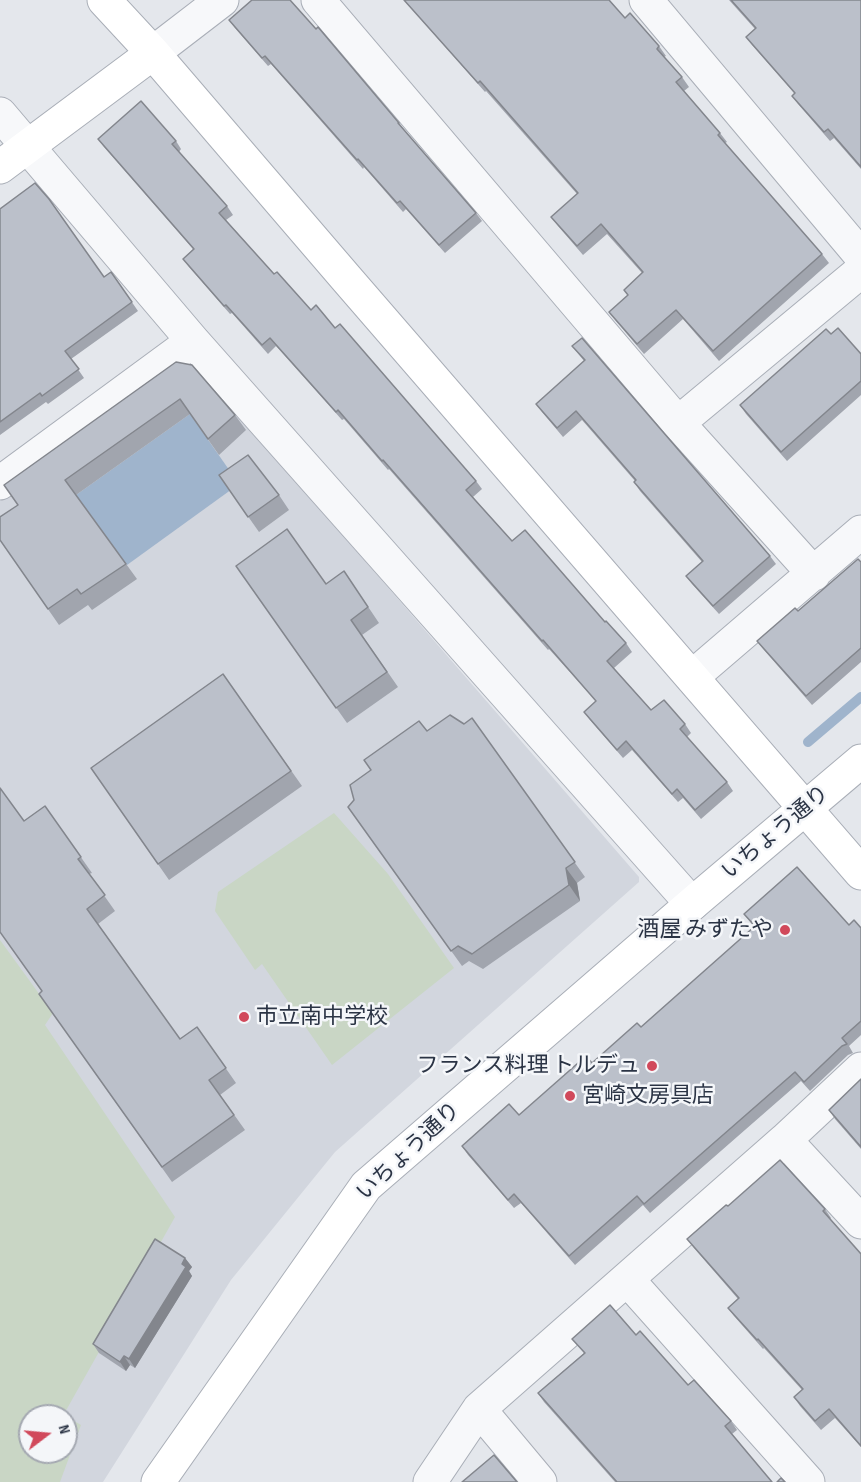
<!DOCTYPE html>
<html>
<head>
<meta charset="utf-8">
<style>
  body { margin:0 }
  #map { position:relative; width:861px; height:1482px; overflow:hidden; background:#e4e7ec; font-family:"Sofia Sans Condensed",sans-serif }
  canvas { display:block }
  .north { position:absolute; left:18px; top:1404px; width:60px; height:60px; box-sizing:border-box; background:#f4f6f9; border:2px solid #a4a8b1; border-radius:50%; rotate:74deg; font-size:16px; font-weight:700; line-height:24px; text-align:center; color:#2b3445 }
  .north::after { content:''; display:block; margin:auto; width:21px; height:27px; background:#d1495b; clip-path:polygon(50% 0,100% 100%,50% 72%,0 100%) }
</style>
</head>
<body>
<div id="map">
<canvas width="861" height="1482"></canvas>
<div class="north">N</div>
</div>
<script>
const ctx = document.querySelector('canvas').getContext('2d');
ctx.lineJoin = 'round';
function fillPath(path, color) { ctx.fillStyle = color; ctx.fill(path, 'evenodd'); }
function strokePath(path, color, width, dash) { ctx.strokeStyle = color; ctx.lineWidth = width; ctx.lineCap = dash ? 'butt' : 'round'; ctx.setLineDash(dash || []); ctx.stroke(path); }
function write(font, color, halo, rows, align = 'center') {
  ctx.font = font + ' "Sofia Sans Condensed","Noto Sans JP",sans-serif'; ctx.lineWidth = 5; ctx.setLineDash([]); ctx.textBaseline = 'middle'; ctx.strokeStyle = halo; ctx.fillStyle = color; for (const [text, x, y, turn = 0] of rows) {
    ctx.save(); ctx.translate(x, y); ctx.rotate((+turn || 0) * Math.PI / 180); ctx.textAlign = isNaN(turn) ? turn : align; if (halo) ctx.strokeText(text, 0, 0); ctx.fillText(text, 0, 0); ctx.restore();
  }
}
fillPath(new Path2D(`
  M182,371L202,373L639,877V882L335,1152L231,1280L103,1482H0V501ZM30,1416H66V1452H30Z`), '#d2d6de');
fillPath(new Path2D(`
  M334,813L388,874L454,968L332,1065L262,964L255,970L215,911L218,892Z
  M0,940L53,1013L45,1025L175,1217L64,1414L66,1416H30V1452H66V1416L81,1425L60,1482H0Z`), '#c9d6c5');
fillPath(new Path2D(`
  M190,414L239,484L127,565L76,495Z`), '#9fb4cc');
strokePath(new Path2D(`
  M808,742L861,697`), '#9fb4cc', 10);
const street = new Path2D(`
  M318,0L678,423L861,271
  M646,0L861,256
  M153,53L222,0
  M0,114L193,341L692,904
  M678,423L814,574
  M0,483L193,341
  M692,677L861,532
  M785,1140L861,1222
  M627,1279L808,1482
  M479,1409L540,1482
  M430,1482L479,1409L785,1140L861,1069`);
const secondary = new Path2D(`
  M104,0L153,53L346,278L861,873
  M0,167L153,53
  M158,1482L366,1186L692,904L861,761`);
strokePath(street, '#a9aeb7', 35);
strokePath(secondary, '#a9aeb7', 35);
strokePath(street, '#f7f8fa', 33);
strokePath(secondary, '#fff', 33);
fillPath(new Path2D(`
  M404,0H609L625,18L659,46L666,56L664,57L682,77L689,87L684,91L720,133L727,142L725,143L822,254L829,263L719,361L683,319L644,354L616,321L609,312L628,295L624,290L642,273L607,234L583,255L558,226L551,217L577,194L486,91L485,92Z
  M729,0H861V169L834,138L830,141L798,104L792,96L795,94L752,45L746,37L755,29Z
  M229,20L399,123L405,131L476,213L482,221L445,253L406,209L403,212L364,167L363,169L271,64L268,66L235,28Z
  M98,139L176,141L181,149L179,152L227,206L233,215L226,220L274,274L311,310L335,328L476,481L482,489L473,497L512,541L605,622L626,643L632,652L614,668L651,710L685,724L691,733L687,737L727,782L733,791L701,819L683,798L678,802L632,750L623,758L590,720L584,712L596,701L549,649L548,650L389,469L388,470L344,419L342,420L276,346L268,354L232,313L230,314L189,267L183,259L193,249L104,147Z
  M0,209L104,277L111,272L138,311L71,359L84,378L48,404L46,402L0,435Z
  M831,334L861,354V395L787,461L746,414L740,405Z
  M572,346L770,556L776,564L719,614L692,584L686,576L702,562L640,491L634,482L635,481L582,420L563,437L542,412L536,404L584,361Z
  M176,362L235,415L246,430L219,455L190,414L76,495L137,579L92,610L88,605L59,625L0,540L18,505Z
  M219,475L279,495L289,510L259,532Z
  M861,562V662L812,705L764,650L757,641L798,611Z
  M236,566L326,584L344,571L379,623L362,635L398,687L347,723Z
  M223,674L302,786L169,880L91,768Z
  M472,718L585,877L577,883L580,901L483,969L469,961L462,966L348,807L427,731L464,724Z
  M45,806L92,873L89,874L115,911L98,924L180,1039L197,1027L236,1083L220,1095L245,1130L172,1182L39,994L42,991L24,821Z
  M744,914L849,925L861,928V1035L849,1046L853,1053L848,1055L810,1091L801,1081L650,1213L643,1205L575,1265L521,1203L514,1208L468,1155L462,1146L519,1115L641,1027L754,927Z
  M861,1079V1149L835,1119L829,1110Z
  M728,1206L825,1209L831,1218L830,1219L861,1254V1447L835,1418L821,1430L800,1406L794,1397L802,1390L764,1348L763,1349L734,1316L728,1308L738,1299L694,1248L687,1239Z
  M185,1258L192,1267L189,1271L192,1276L135,1368L130,1365L126,1371L99,1353L93,1344Z
  M636,1335L688,1385L731,1421L737,1430L732,1434L772,1482H615L544,1402L538,1393L584,1353L572,1339Z`), '#a1a5ae');
fillPath(new Path2D(`
  M566,868L577,883L580,901L569,885Z
  M185,1258L192,1267L189,1271L192,1276L135,1368L129,1359Z
  M124,1356L130,1365L126,1371L120,1362Z`), '#83868d');
const building = new Path2D(`
  M252,0H290L316,29L318,27L399,123H398L476,213L439,245L400,201L397,203L358,159L357,160L265,56L262,58L229,20Z
  M404,0H609L625,18L630,13L659,46L657,49L682,77L676,82L720,133L718,135L822,254L713,351L676,310L637,344L609,312L628,295L624,290L643,272L601,224L577,246L551,217L578,193L480,81L478,83Z
  M731,0H861V167L828,129L824,132L792,96L795,93L746,37L756,28Z
  M141,101L176,141L172,144L227,206L219,213L274,274L277,272L311,310L316,305L335,328L340,324L476,481L466,490L512,541L525,530L605,622L606,621L626,643L607,661L651,710L664,700L685,724L680,729L727,782L695,810L677,789L672,794L626,741L617,750L584,712L596,701L543,640L542,641L383,460L382,461L338,410L336,412L270,338L262,345L226,305L224,306L183,259L194,249L98,139Z
  M35,183L49,199L104,277L111,272L132,302L65,351L79,369L42,396L40,393L0,422V209Z
  M838,328L861,354V381L781,452L740,405L826,329L831,334Z
  M582,338L770,556L713,606L686,576L703,561L634,482L636,480L576,411L557,428L536,404L585,360L572,346Z
  M176,362L192,365L235,415L208,439L180,399L65,480L126,564L81,594L77,589L48,609L0,540V517L18,505L4,485Z
  M248,455L279,495L248,517L219,475Z
  M287,529L326,584L344,571L368,607L351,620L387,672L336,708L236,566Z
  M858,559L861,562V648L806,696L757,641L795,608L798,611Z
  M223,674L291,771L158,864L91,768Z
  M450,715L464,724L472,718L575,862L566,868L569,885L472,954L458,946L451,951L348,807L354,800L350,785L371,770L364,760L419,721L427,731Z
  M0,788L24,821L45,806L81,857L78,859L105,895L87,909L180,1039L197,1027L226,1068L209,1080L234,1115L162,1167L39,994L42,991L0,932Z
  M797,867L849,925L854,920L861,928V1021L842,1038L847,1044L842,1046L804,1082L795,1072L644,1204L637,1196L569,1256L514,1194L508,1200L462,1146L509,1104L519,1115L586,1056L592,1063L637,1023L641,1027L755,926L744,914Z
  M861,1079V1147L829,1110Z
  M780,1160L825,1209L823,1211L861,1254V1446L829,1409L815,1421L794,1397L803,1389L758,1339L757,1340L728,1308L739,1298L687,1239L726,1205L728,1206Z
  M155,1239L185,1258L182,1264L186,1267L129,1359L124,1356L120,1362L93,1344Z
  M610,1305L636,1335L640,1331L688,1385L694,1380L731,1421L725,1426L772,1482H617L538,1393L585,1353L572,1339Z
  M494,1455L517,1482H462Z
  M781,1478L785,1482H777Z`);
fillPath(building, '#bbc0ca');
strokePath(building, '#83868d', 1.5);
for (const [x, y, r, color] of [
  [785,930,6,"#d1495b"],
  [244,1017,6,"#d1495b"],
  [652,1066,6,"#d1495b"],
  [570,1096,6,"#d1495b"]
]) { const dot = new Path2D(); dot.arc(x, y, r, 0, 2 * Math.PI); ctx.fillStyle = color; ctx.fill(dot); strokePath(dot, '#f4f6f9', 2); }
write('22px', '#2b3445', '#f4f6f9', [
  ["いちょう通り",776,833,-40],
  ["いちょう通り",409,1152,-43]
]);
write('22px', '#2b3445', '#f4f6f9', [
  ["酒屋 みずたや",773,930],
  ["市立南中学校",256,1017,"left"],
  ["フランス料理 トルデュ",640,1066],
  ["宮崎文房具店",582,1096,"left"]
], 'right');
</script>
</body>
</html>
